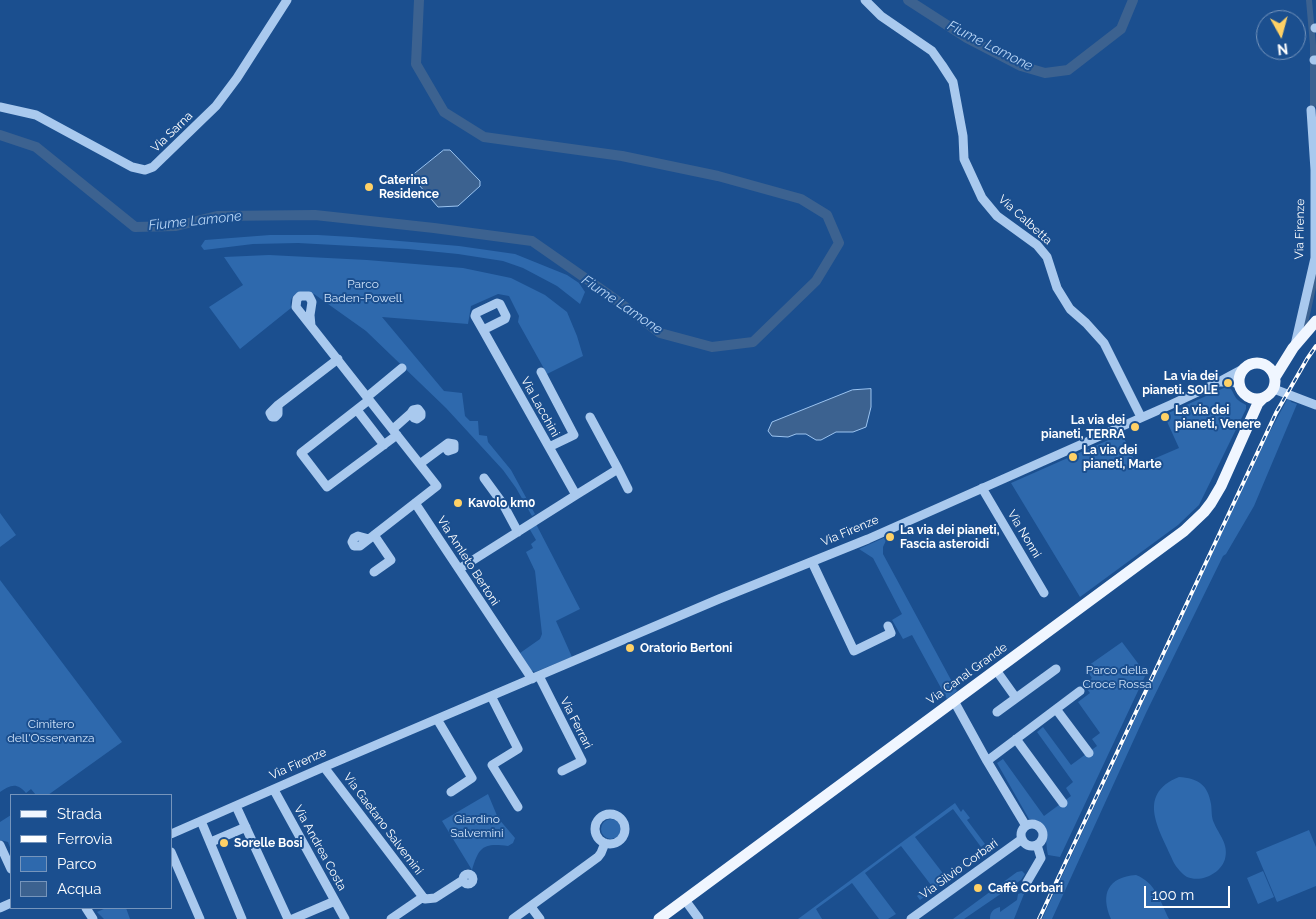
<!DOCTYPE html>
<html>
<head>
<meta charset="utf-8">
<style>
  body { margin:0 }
  #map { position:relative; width:1316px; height:919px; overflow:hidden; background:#1b4f8f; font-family:Raleway,sans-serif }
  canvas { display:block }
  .legend { position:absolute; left:10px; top:794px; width:162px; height:115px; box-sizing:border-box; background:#1b4f8f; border:1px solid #7695bc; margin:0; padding:6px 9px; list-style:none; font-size:15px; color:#fff }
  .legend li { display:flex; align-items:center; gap:10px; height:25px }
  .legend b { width:25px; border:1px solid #7695bc }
  .north { position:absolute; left:1256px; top:10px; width:50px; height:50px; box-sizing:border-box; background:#1b4f8f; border:1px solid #7695bc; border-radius:50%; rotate:173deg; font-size:14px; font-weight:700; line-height:20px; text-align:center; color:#fff }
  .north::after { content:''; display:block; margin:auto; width:18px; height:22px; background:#ffd166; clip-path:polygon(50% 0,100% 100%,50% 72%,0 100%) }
  .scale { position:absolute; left:1144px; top:886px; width:86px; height:22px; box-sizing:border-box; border:2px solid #fff; border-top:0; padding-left:6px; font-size:15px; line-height:18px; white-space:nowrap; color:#fff; -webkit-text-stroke:4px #1b4f8f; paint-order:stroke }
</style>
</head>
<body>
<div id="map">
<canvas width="1316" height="919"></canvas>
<ul class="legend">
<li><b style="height:6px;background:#f0f6ff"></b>Strada</li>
<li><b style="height:6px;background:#fff"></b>Ferrovia</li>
<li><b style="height:14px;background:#2e69ad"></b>Parco</li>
<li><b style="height:14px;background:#3c6290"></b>Acqua</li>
</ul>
<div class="north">N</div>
<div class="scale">100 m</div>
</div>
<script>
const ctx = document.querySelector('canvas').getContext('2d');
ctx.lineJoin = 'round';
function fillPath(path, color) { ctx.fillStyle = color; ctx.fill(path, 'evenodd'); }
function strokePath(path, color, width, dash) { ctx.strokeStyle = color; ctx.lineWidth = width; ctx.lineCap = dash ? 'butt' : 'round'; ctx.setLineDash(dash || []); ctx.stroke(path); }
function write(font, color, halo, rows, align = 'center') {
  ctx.font = font + ' Raleway,sans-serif'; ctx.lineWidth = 4; ctx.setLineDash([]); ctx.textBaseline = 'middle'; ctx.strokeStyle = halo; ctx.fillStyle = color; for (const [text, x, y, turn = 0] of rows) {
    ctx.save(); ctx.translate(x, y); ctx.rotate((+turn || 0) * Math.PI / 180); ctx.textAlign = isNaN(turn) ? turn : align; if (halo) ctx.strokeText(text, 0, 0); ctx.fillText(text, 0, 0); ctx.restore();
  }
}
fillPath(new Path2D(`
  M270,235H318L352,237L459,246L515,254L567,275L579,283L585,292L580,304L557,286L523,268L503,261L458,254L408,249L298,243L253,244L204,250L201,246L205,240Z
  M269,255L367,260L463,268L511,278L545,295L567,312L577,336L583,356L547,374L518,322L519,316L509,296L498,294L471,306L468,324L382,317L444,391L462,393L465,416L470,421H478L479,435L487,436L488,442L511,470L535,514L532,516L516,488L503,470L446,408L366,331L314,294C302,290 288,292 291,308L240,349L209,307L243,285L224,257Z
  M1226,387C1233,388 1232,392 1236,398C1238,401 1243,403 1246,405V409L1199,505L1178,525L1080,597L1011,483L1122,434L1137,466L1179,448L1164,415Z
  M1289,396L1291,402L1297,404L1254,506L1226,554L1223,556L1146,713L1052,919H1042L1235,504L1267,437Z
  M0,513L16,535L0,547Z
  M536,524L580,609L556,621L572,657L535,672L530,670L520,653L540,639L542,634L535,571L526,552L533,548L531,544L536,540L529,528Z
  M888,536L883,547V554L957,691L947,699L912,635L903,639L892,620L902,614L873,558L859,549Z
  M0,580L122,742L48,795H36L31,789L26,793C17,782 10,785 0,792Z
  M1122,642L1146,674L1060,857L1048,855C1045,840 1048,833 1039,821L1029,819L997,763L1003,759L1044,816L1071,796L1066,788L1073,782L1037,732L1043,727L1071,765L1097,746L1092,739L1100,733L1078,702L1090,693L1083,684L1092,678L1085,668Z
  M1179,777C1198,778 1208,785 1211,804C1212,810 1211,817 1214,823C1219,835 1229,844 1225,859C1221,873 1202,883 1187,877C1182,874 1177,868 1174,863C1161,832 1134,795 1179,777Z
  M488,794L498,818L515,838L513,843L508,846C484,843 479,846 472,870L442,821Z
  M955,803L961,812L963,809L970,818L967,820L985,844L981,847L953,809L915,837L945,876L961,864L964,868L920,900L917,896L931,885L901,846L865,873L896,914L888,919H879L852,883L816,909L822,919H798Z
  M11,815V850L8,842L0,840V822Z
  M601 829a10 10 0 1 1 20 0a10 10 0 1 1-20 0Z
  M1309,830L1316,847V886L1277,902L1256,852Z
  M1022,871L1025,874L1021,880L964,919H953L1017,872Z
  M1263,871L1274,897L1258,904L1247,878Z
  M1136,875C1156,883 1160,901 1169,919H1111C1100,894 1108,877 1136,875Z
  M1021,893L1024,894L1014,919H990C990,912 993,909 1000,907V912L1017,900L1018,894Z
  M106,908H126L130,919H104L97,912Z`), '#2e69ad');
const water = new Path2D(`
  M444,150H450L480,181V186L458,206L438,207L413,178V175Z
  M871,389V407L866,427L853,432H836L821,440H816L806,434H796L788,437L772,436L768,431L772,422L852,390Z`);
fillPath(water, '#3c6290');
strokePath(water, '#9cc4f0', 1);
strokePath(new Path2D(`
  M1309,0L1313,45V105
  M1305,323L1316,274`), '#3c6290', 6);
strokePath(new Path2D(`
  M908,0L967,38L1021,66L1045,73L1068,70L1121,29L1133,0
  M0,135L36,147L135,227L176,226L217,216L315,215L434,228L532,241L608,294L660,333L712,347L753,342L816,281L839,243L827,215L801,199L718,176L622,156L484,137L444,112L416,64L419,0`), '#3c6290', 10);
strokePath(new Path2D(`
  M865,0L881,16L932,51L942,65L953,82L963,136L964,159L982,198L997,216L1037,245L1047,257L1057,288L1070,309L1086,323L1104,343L1141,417
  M1315,28H1316
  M1314,60H1316
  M0,107L36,115L132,167L145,170L153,167L216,106L237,78L287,0
  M311,326L310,315L312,302L309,296H300L297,299L296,307L437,486L360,546H354L352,542L354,538L358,536L369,539
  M1295,345L1315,258V170L1311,110
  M541,372L574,435L549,447
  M1222,382H1231L1239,384
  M1274,389L1316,405
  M367,397L402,368
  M369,400L301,453L327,487L397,435
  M278,405V414L275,417H272L270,413L278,405L338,359
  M357,410L384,445
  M590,417L618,469
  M393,429L411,413L413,410L418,409L421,413V416L417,419L414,418L411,413
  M421,463L448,443L454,444V449L448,451L446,448V445
  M484,478L503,504L518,532
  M982,488L1044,593
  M576,495L618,469L628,489
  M415,503L532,679
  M374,535L391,560L374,572
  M812,562L854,651L891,633L888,626
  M459,569L576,495L483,330L475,316L476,313L497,303L500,304L506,316L505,319L483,330
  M996,670L1016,698
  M539,676L582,761L562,771
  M491,696L518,749L492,765L518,807
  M954,701L987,761L1026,826
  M1056,709L1089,753
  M997,712L1056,669
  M437,719L472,778L451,792
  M1016,739L1063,803
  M987,761L1080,691
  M324,767L423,897L391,919
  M274,790L345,919
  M236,806L288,919
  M595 829a15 15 0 1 1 30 0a15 15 0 1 1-30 0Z
  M201,821L242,919
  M1021 835a11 11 0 1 1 22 0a11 11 0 1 1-22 0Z
  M171,834L324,767L719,599L868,539L1170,405L1217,383L1243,369
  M211,842L246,827
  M0,845L11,869
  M171,852L200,919
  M463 879a5 5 0 1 1 10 0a5 5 0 1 1-10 0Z
  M1027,882L1041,858L1037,845
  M423,897L425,899L435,898L463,880
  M685,900L699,919
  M531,907L540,919
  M0,908L11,903
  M86,908L93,919
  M293,919L335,901
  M513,919L598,857L601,853L605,843
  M911,919L1022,839`), '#a9c9ee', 9);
strokePath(new Path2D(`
  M1239 381a18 18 0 1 1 36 0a18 18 0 1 1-36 0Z
  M1275,377L1293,348L1316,321
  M659,919L1184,531L1204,512L1211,503L1221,486L1258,403L1263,398`), '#f0f6ff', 11);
const rail = new Path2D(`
  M1039,919L1276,413L1307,359L1316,346`);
strokePath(rail, '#fff', 4);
strokePath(rail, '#1b4f8f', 2, [5.5]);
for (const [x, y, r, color] of [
  [369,187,5,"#ffd166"],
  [1228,383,5,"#ffd166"],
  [1165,417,5,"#ffd166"],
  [1135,427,5,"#ffd166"],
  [1073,457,5,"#ffd166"],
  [458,503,5,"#ffd166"],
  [890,537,5,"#ffd166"],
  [630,648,5,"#ffd166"],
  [224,843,5,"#ffd166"],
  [978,888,5,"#ffd166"]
]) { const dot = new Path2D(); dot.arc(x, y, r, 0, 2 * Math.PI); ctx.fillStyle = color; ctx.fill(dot); strokePath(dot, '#1b4f8f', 2); }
write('12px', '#fff', '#1b4f8f', [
  ["Via Sarna",172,132,-44],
  ["Via Calbetta",1025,220,42],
  ["Via Firenze",1300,229,-89],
  ["Via Lacchini",540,407,61],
  ["Via Firenze",850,531,-23],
  ["Via Nonni",1024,534,59],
  ["Via Amleto Bertoni",468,561,57],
  ["Via Canal Grande",967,674,-36],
  ["Via Ferrari",576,723,63],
  ["Via Firenze",298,764,-24],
  ["Via Gaetano Salvemini",383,824,53],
  ["Via Andrea Costa",320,848,61],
  ["Via Silvio Corbari",959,869,-36]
]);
write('bold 12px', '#fff', '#1b4f8f', [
  ["Caterina",379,180],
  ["Residence",379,194],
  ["La via dei",1218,376,"right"],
  ["pianeti. SOLE",1218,390,"right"],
  ["La via dei",1175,410],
  ["pianeti, Venere",1175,424],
  ["La via dei",1125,420,"right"],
  ["pianeti, TERRA",1125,434,"right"],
  ["La via dei",1083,450],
  ["pianeti, Marte",1083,464],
  ["Kavolo km0",468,503],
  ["La via dei pianeti,",900,530],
  ["Fascia asteroidi",900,544],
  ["Oratorio Bertoni",640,648],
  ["Sorelle Bosi",234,843],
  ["Caffè Corbari",988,888]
], 'left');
write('12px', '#cfe3fa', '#1b4f8f', [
  ["Parco",363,284],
  ["Baden-Powell",363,298],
  ["Parco della",1117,670],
  ["Croce Rossa",1117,684],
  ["Cimitero",51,724],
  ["dell'Osservanza",51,738],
  ["Giardino",477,819],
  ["Salvemini",477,833]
]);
write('italic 14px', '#b5d3f5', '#1b4f8f', [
  ["Fiume Lamone",990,46,27],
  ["Fiume Lamone",195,221,-6],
  ["Fiume Lamone",622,305,34]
]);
</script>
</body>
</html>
